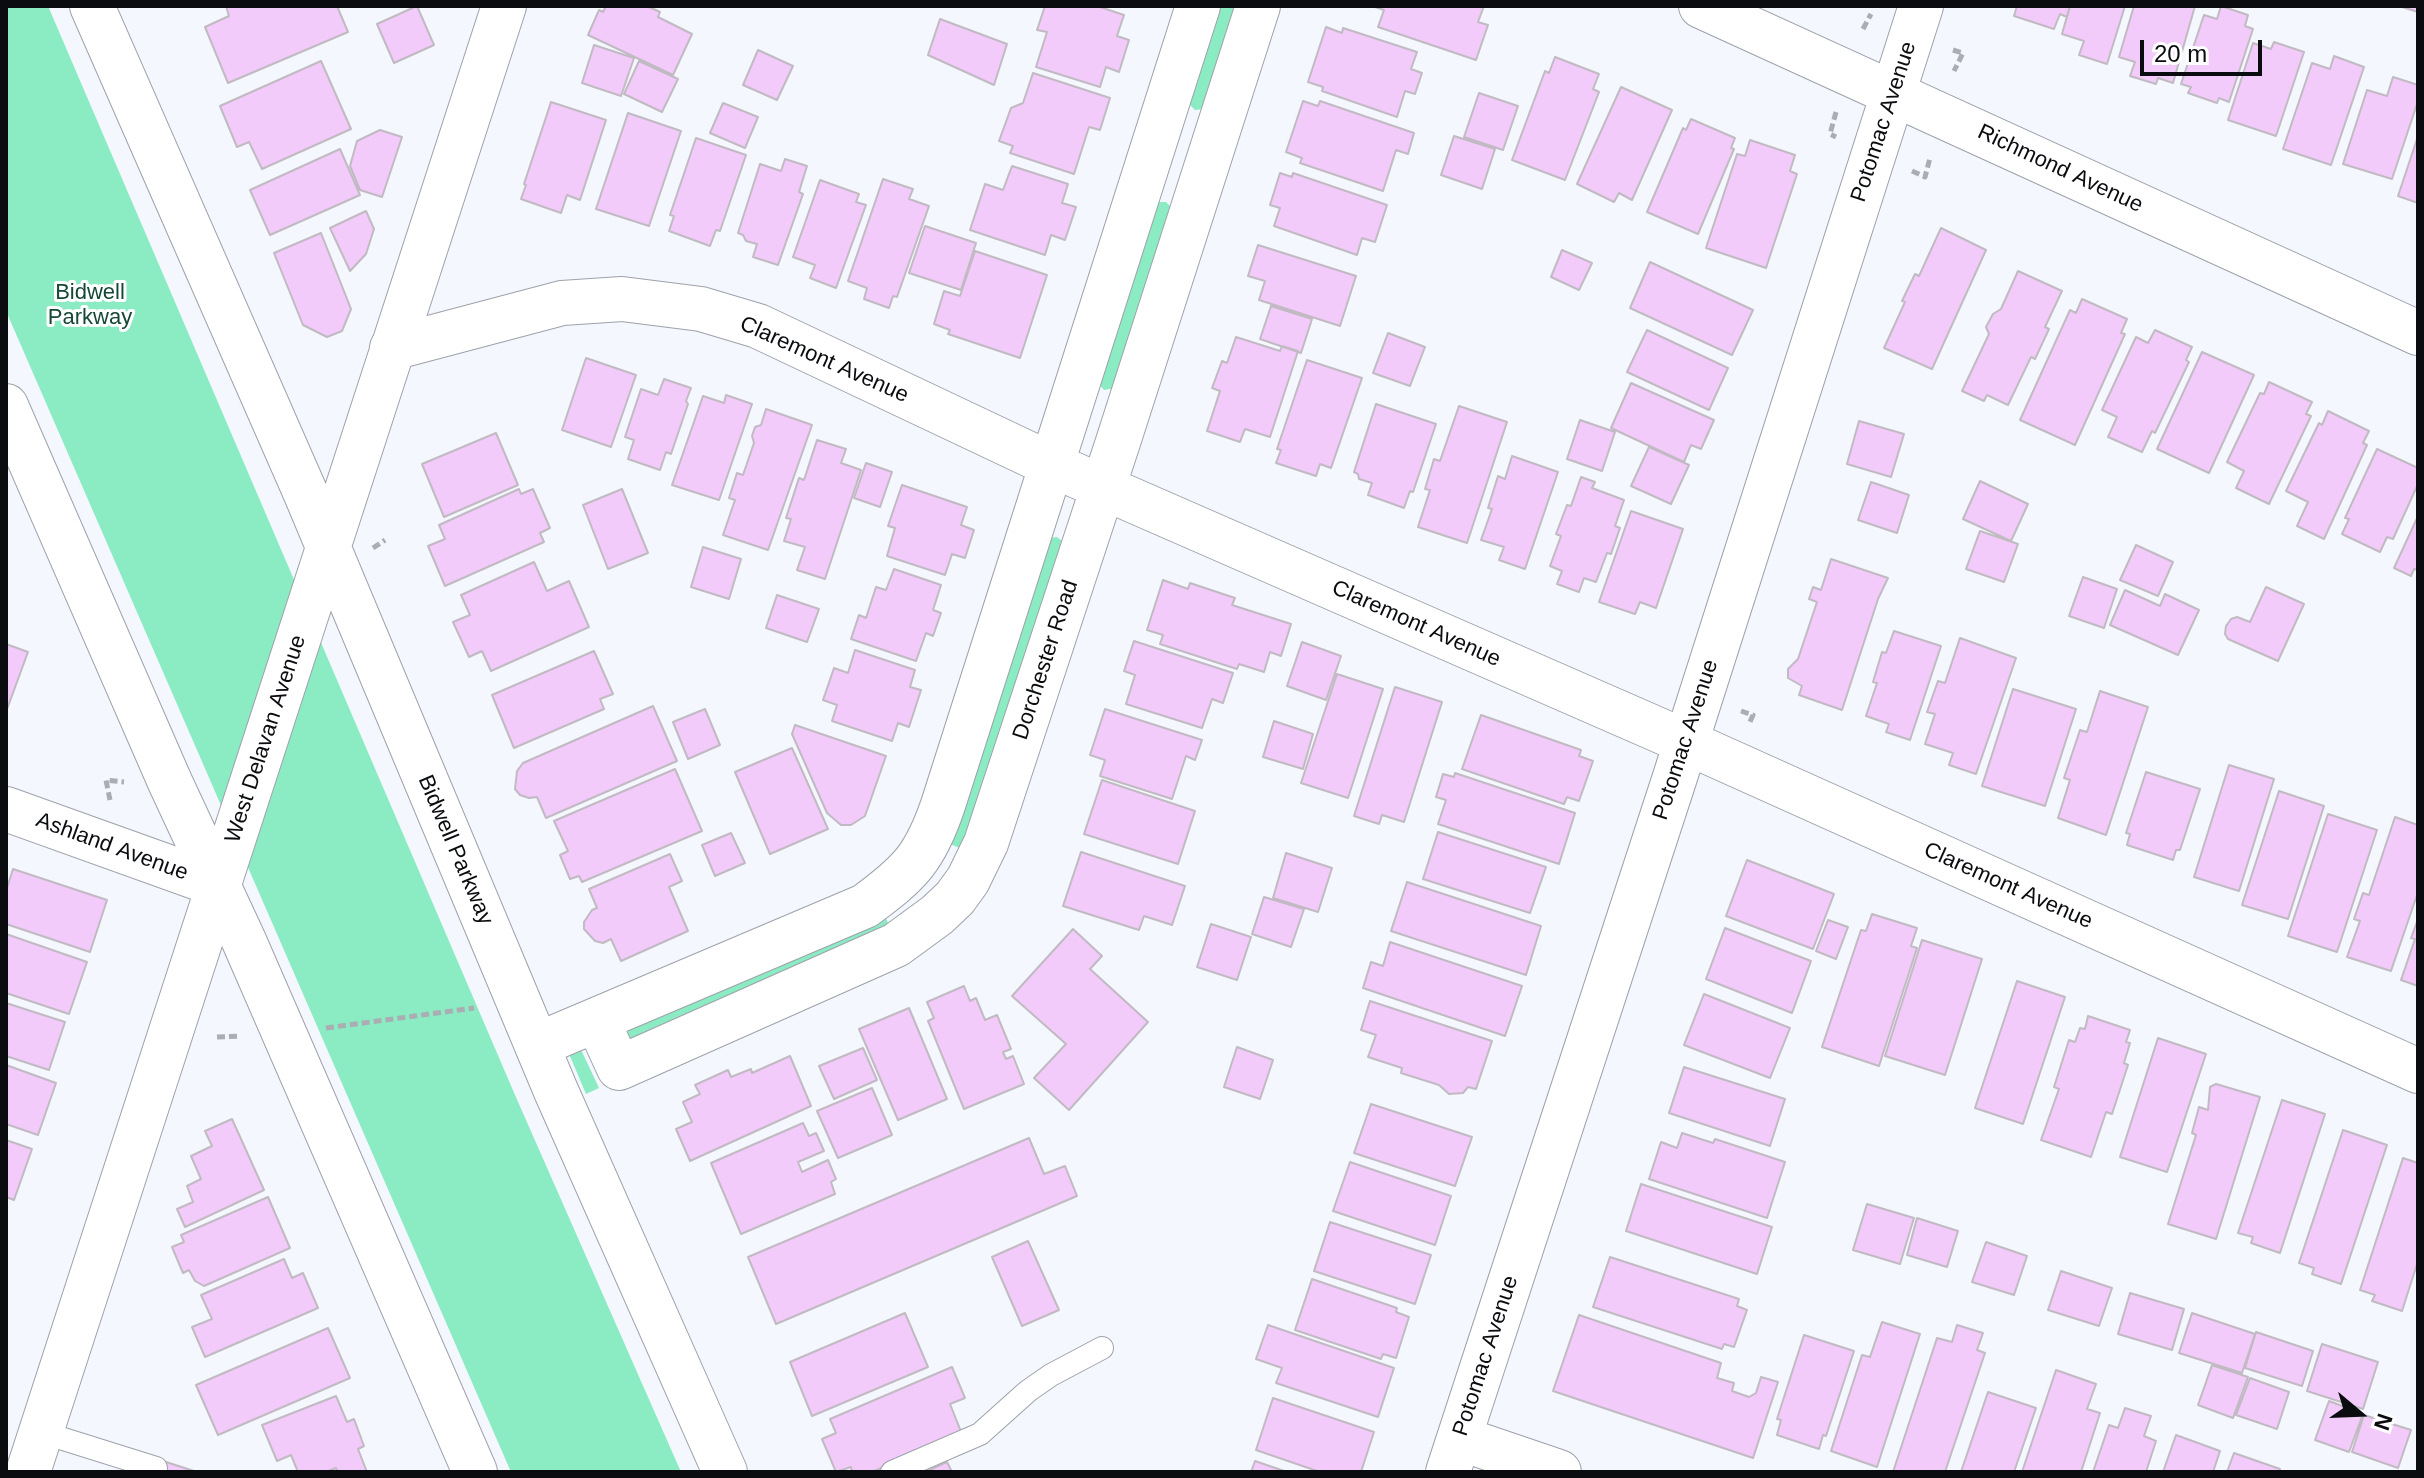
<!DOCTYPE html>
<html>
<head>
<meta charset="utf-8">
<style>
  body { margin:0 }
  #map { position:relative; width:2424px; height:1478px; overflow:hidden; background:#f4f7fd; font-family:Arial,sans-serif }
  canvas { display:block }
  .frame { position:absolute; inset:0; border:8px solid #0a0c0f; pointer-events:none }
  .north { position:absolute; left:2320px; top:1374px; width:80px; height:80px; -webkit-text-stroke:6px #fff; paint-order:stroke; rotate:109deg; font-size:22px; font-weight:700; line-height:32px; text-align:center; color:#0a0c0f }
  .north::after { content:''; display:block; margin:auto; width:28px; height:36px; background:#0a0c0f; clip-path:polygon(50% 0,100% 100%,50% 72%,0 100%) }
  .scale { position:absolute; left:2140px; top:40px; width:122px; height:36px; box-sizing:border-box; border:4px solid #0a0c0f; border-top:0; padding-left:10px; font-size:24px; line-height:28px; white-space:nowrap; color:#0a0c0f; -webkit-text-stroke:6px #fff; paint-order:stroke }
</style>
</head>
<body>
<div id="map">
<canvas width="2424" height="1478"></canvas>
<div class="frame"></div>
<div class="north">N</div>
<div class="scale">20 m</div>
</div>
<script>
const ctx = document.querySelector('canvas').getContext('2d');
ctx.lineJoin = 'round';
function fillPath(path, color) { ctx.fillStyle = color; ctx.fill(path, 'evenodd'); }
function strokePath(path, color, width, dash) { ctx.strokeStyle = color; ctx.lineWidth = width; ctx.lineCap = dash ? 'butt' : 'round'; ctx.setLineDash(dash || []); ctx.stroke(path); }
function write(font, color, halo, rows, align = 'center') {
  ctx.font = font + ' Arial,sans-serif'; ctx.lineWidth = 6; ctx.setLineDash([]); ctx.textBaseline = 'middle'; ctx.strokeStyle = halo; ctx.fillStyle = color; for (const [text, x, y, turn = 0] of rows) {
    ctx.save(); ctx.translate(x, y); ctx.rotate((+turn || 0) * Math.PI / 180); ctx.textAlign = isNaN(turn) ? turn : align; if (halo) ctx.strokeText(text, 0, 0); ctx.fillText(text, 0, 0); ctx.restore();
  }
}
fillPath(new Path2D(`
  M6,6H48L515,1095L681,1472H511L6,311Z
  M1220,6H1239L1203,109L1195,110L1190,105L1189,98Z
  M1159,202H1166L1170,206L1171,212L1115,388L1104,390L1098,383Z
  M1057,537L1062,541L1063,547L962,849L950,844L1050,538Z
  M879,917L886,918L890,928L633,1041L627,1037L629,1029Z
  M577,1041L599,1088L586,1094L564,1042Z`), '#8bebc2');
const building = new Path2D(`
  M226,6H337L348,32L228,83L205,27L229,16Z
  M417,6L434,45L394,63L377,24Z
  M606,6H647L660,12L658,17L692,34L673,75L588,35L599,10L603,12Z
  M1045,6H1097L1124,15L1117,36L1129,40L1119,72L1106,67L1100,87L1036,67L1047,32L1037,30Z
  M1372,6H1484L1478,22L1488,25L1476,60L1378,27L1384,10Z
  M2017,6H2070L2067,17L2060,14L2054,29L2014,16Z
  M2070,6H2125L2107,64L2079,55L2084,41L2062,34Z
  M2134,6H2195L2173,83L2158,78L2156,84L2130,76L2135,62L2119,57Z
  M2221,6L2248,15L2245,26L2253,29L2229,102L2219,98L2217,103L2188,93L2191,87L2181,84L2204,15L2217,19Z
  M2399,6H2418V12Z
  M940,19L1007,44L994,85L928,55Z
  M1326,27L1342,33L1343,28L1417,52L1411,69L1422,73L1415,94L1405,91L1397,117L1322,91L1323,87L1308,82Z
  M2274,42L2304,52L2276,136L2228,120L2253,43L2271,49Z
  M594,45L634,58L621,96L582,83Z
  M758,50L793,66L777,100L743,85Z
  M2334,56L2364,67L2331,165L2283,149L2312,63L2330,69Z
  M1555,57L1599,74L1593,89L1599,92L1565,180L1512,160L1545,71L1549,73Z
  M321,61L351,129L262,169L249,142L237,147L220,106Z
  M639,61L678,79L662,112L624,94Z
  M1033,73L1110,98L1100,130L1089,127L1074,174L1010,153L1013,146L999,141L1011,108L1023,103Z
  M2393,77L2418,85V101L2392,179L2343,164L2367,90L2387,96Z
  M1621,87L1672,110L1632,200L1619,193L1614,202L1577,184Z
  M1479,93L1518,106L1503,150L1464,137Z
  M1303,101L1318,106L1320,101L1414,133L1408,154L1396,150L1383,191L1300,163L1302,158L1286,152Z
  M551,102L606,120L580,200L567,195L561,213L521,199L526,185L524,184Z
  M723,103L758,117L745,148L710,133Z
  M628,113L681,131L649,226L596,209Z
  M1691,119L1735,138L1731,148L1734,149L1698,234L1647,212L1683,128L1686,130Z
  M380,130L402,137L382,197L360,190L350,166L357,141Z
  M1454,136L1495,149L1482,189L1441,175Z
  M2418,136V203L2398,196Z
  M696,138L746,155L720,231L716,230L710,246L669,231L674,216L670,215Z
  M1750,140L1795,155L1790,171L1797,174L1766,268L1706,248L1737,154L1745,156Z
  M340,149L360,195L270,235L250,190Z
  M785,159L807,166L799,192L803,194L778,265L753,257L757,244L746,241L743,235L738,233L760,164L781,171Z
  M1012,166L1068,184L1062,203L1076,207L1065,240L1051,235L1045,255L970,230L985,184L1003,190Z
  M1280,173L1292,177L1293,173L1387,205L1375,242L1362,238L1357,255L1274,226L1280,208L1270,205Z
  M883,179L913,189L909,199L929,206L897,297L893,296L889,308L864,299L867,288L848,281Z
  M820,180L859,194L856,202L866,205L836,288L810,278L815,265L793,257Z
  M366,211L374,229L366,254L350,271L330,228Z
  M925,226L976,243L961,290L909,273Z
  M1941,228L1986,250L1932,369L1884,348L1905,302L1902,301L1915,274L1919,276Z
  M321,233L351,309L342,331L327,337L303,325L274,253Z
  M1258,245L1356,276L1340,326L1259,300L1265,281L1248,276Z
  M1562,250L1592,263L1579,290L1551,277Z
  M975,251L1047,275L1020,358L948,334L950,330L934,324L944,291L960,296Z
  M1650,262L1753,310L1732,355L1630,308Z
  M2018,271L2062,291L2045,327L2049,329L2035,359L2031,357L2008,405L1987,395L1984,401L1962,391L1989,334L1986,327L1993,314L2001,309Z
  M2082,299L2127,319L2121,333L2125,334L2075,445L2020,420L2070,310L2076,313Z
  M1271,306L1312,319L1301,353L1260,339Z
  M1647,330L1728,368L1709,410L1627,372Z
  M2155,330L2192,347L2186,360L2189,362L2155,433L2152,431L2142,452L2108,437L2117,417L2102,410L2136,337L2148,343Z
  M1388,333L1425,347L1410,386L1373,373Z
  M1236,337L1280,351L1282,346L1298,351L1270,437L1245,429L1240,442L1207,431L1220,391L1212,388L1222,361L1227,363Z
  M2202,352L2254,375L2209,473L2157,449Z
  M586,358L636,375L611,447L562,430Z
  M1307,360L1362,378L1331,468L1320,464L1316,476L1276,463L1281,450L1277,449Z
  M664,379L691,388L686,401L688,404L671,454L666,452L660,470L628,459L634,440L625,437L641,389L658,395Z
  M2269,382L2312,402L2306,414L2311,416L2269,504L2236,488L2244,471L2227,462L2260,393L2264,394Z
  M1631,383L1714,420L1701,449L1691,445L1684,462L1611,428Z
  M726,395L752,404L719,500L672,485L703,396L724,403Z
  M1376,404L1436,424L1413,492L1410,491L1404,508L1368,495L1372,483L1359,479L1358,474L1354,472Z
  M1459,406L1507,422L1467,543L1418,527L1430,490L1425,489L1434,459L1440,461Z
  M766,409L812,425L768,550L723,535L735,500L729,498L737,473L743,475L754,443L752,436L755,427L761,425Z
  M2328,411L2369,431L2363,443L2367,445L2324,539L2297,526L2308,502L2286,491L2319,423L2322,425Z
  M1580,420L1615,432L1602,471L1567,459Z
  M1859,421L1904,434L1891,477L1847,464Z
  M496,433L518,485L444,517L422,464Z
  M817,440L846,449L841,463L861,470L825,579L797,570L805,547L784,541L791,519L786,518L799,478L804,480Z
  M1649,447L1689,465L1671,504L1631,486Z
  M2377,449L2418,468V484L2393,539L2387,537L2380,552L2342,534L2349,519L2345,518Z
  M1512,456L1558,472L1525,569L1499,560L1504,547L1481,540L1492,509L1488,508L1498,476L1505,479Z
  M866,463L892,472L880,507L854,498Z
  M1581,477L1595,482L1592,488L1624,500L1615,526L1620,528L1611,554L1607,553L1596,582L1584,578L1579,592L1557,584L1562,571L1550,566L1561,536L1556,534L1567,505L1571,506Z
  M1980,481L2028,504L2011,541L1963,519Z
  M1871,482L1909,495L1897,533L1858,520Z
  M902,485L967,507L961,525L974,530L965,558L952,554L945,575L887,556L895,528L888,526Z
  M519,489L521,494L533,489L550,528L540,533L544,542L445,586L428,546L445,539L439,525Z
  M622,489L648,553L608,569L583,505Z
  M1631,511L1683,529L1656,608L1640,602L1635,614L1599,602Z
  M2418,516V570L2414,569L2411,576L2394,568Z
  M1980,531L2018,544L2004,582L1966,569Z
  M2136,545L2173,562L2158,596L2120,580Z
  M703,547L741,559L729,599L691,587Z
  M1831,559L1888,578L1878,599L1842,710L1799,695L1802,686L1788,678V669L1798,659L1817,602L1809,599L1813,587L1821,590Z
  M534,562L547,591L569,581L589,627L491,671L482,651L469,657L453,622L470,615L461,595Z
  M894,569L941,585L933,610L941,613L933,636L926,633L916,661L851,639L859,615L866,618L876,587L886,590Z
  M2083,577L2117,589L2104,628L2069,616Z
  M1163,580L1188,589L1190,583L1235,598L1232,605L1291,624L1281,656L1270,652L1264,672L1239,664L1237,669L1160,644L1163,635L1147,630Z
  M2266,587L2304,604L2278,661L2228,639L2225,634L2226,626L2231,619L2237,617L2250,622Z
  M2125,590L2160,606L2165,594L2199,610L2178,655L2110,625Z
  M777,595L819,609L807,642L766,628Z
  M1894,631L1941,646L1910,740L1886,732L1889,724L1866,716L1877,683L1873,682L1882,652L1886,653Z
  M1960,638L2016,658L1976,774L1949,765L1953,753L1925,744L1935,714L1927,712L1938,681L1945,683Z
  M1134,641L1233,673L1223,703L1212,699L1202,728L1126,704L1135,675L1124,671Z
  M1302,642L1341,656L1326,700L1287,686Z
  M6,644L28,652L6,712Z
  M855,650L915,670L910,687L921,690L909,727L898,723L892,741L832,721L837,705L823,700L834,668L848,673Z
  M594,651L613,694L600,699L604,709L514,748L492,695Z
  M1337,674L1383,689L1348,798L1301,783Z
  M1395,687L1442,702L1404,822L1382,815L1379,824L1354,816Z
  M2013,689L2076,709L2045,806L1982,786Z
  M2100,691L2148,707L2106,835L2058,818L2070,780L2064,778L2080,730L2087,732Z
  M653,706L677,761L546,818L537,797L529,798L520,795L515,789L517,771L523,763Z
  M705,709L720,745L688,759L673,722Z
  M1105,709L1202,740L1195,760L1186,756L1172,799L1100,776L1105,760L1090,755Z
  M1481,715L1581,750L1579,756L1593,761L1579,801L1567,797L1564,804L1462,769Z
  M1274,721L1313,734L1303,769L1263,757Z
  M795,725L886,756L865,816L851,825H841L827,813L792,734Z
  M792,748L828,829L770,854L735,772Z
  M2229,765L2274,779L2239,891L2194,877Z
  M675,769L702,831L582,882L579,876L570,879L560,855L568,851L554,821Z
  M2146,772L2200,789L2180,850H2176L2173,860L2127,845L2130,834L2126,833Z
  M1455,773L1575,813L1559,864L1438,824L1446,800L1436,797L1443,774L1454,777Z
  M1102,780L1195,811L1178,864L1084,834Z
  M2279,791L2324,806L2288,919L2242,905Z
  M2328,814L2377,830L2337,952L2288,936Z
  M2395,817L2418,825V892L2391,971L2347,957L2360,921L2354,919L2363,893L2369,895Z
  M1438,832L1546,867L1530,913L1423,879Z
  M731,833L745,863L715,876L702,845Z
  M1081,852L1185,886L1172,925L1144,916L1139,930L1063,906Z
  M1286,853L1332,868L1318,912L1273,898Z
  M670,854L682,881L669,887L688,931L621,961L611,939L603,943L595,941L584,929V922L592,910L597,908L589,889Z
  M1747,860L1834,894L1813,949L1726,916Z
  M13,869L107,900L90,952L6,924V891Z
  M1407,882L1541,926L1526,975L1391,931Z
  M1264,897L1304,909L1291,947L1252,934Z
  M1872,914L1917,928L1911,946L1917,948L1879,1066L1822,1047L1861,930L1866,931Z
  M2418,919V986L2401,980L2415,939L2411,938Z
  M1828,920L1848,927L1836,959L1816,951Z
  M1211,924L1251,937L1237,980L1197,967Z
  M1725,928L1811,961L1792,1013L1706,979Z
  M1073,929L1102,956L1090,969L1148,1022L1069,1110L1034,1078L1066,1044L1012,996Z
  M6,934L87,962L69,1014L6,993Z
  M1922,940L1982,959L1945,1075L1885,1056Z
  M1390,942L1522,986L1505,1036L1363,988L1371,962L1383,966Z
  M2017,981L2065,997L2023,1124L1975,1108Z
  M964,986L970,1001L976,998L985,1020L997,1015L1011,1049L1003,1052L1006,1059L1013,1056L1024,1084L964,1109L928,1021L934,1018L927,1002Z
  M1704,994L1790,1028L1770,1078L1684,1045Z
  M1370,1001L1492,1041L1476,1089L1468,1087L1463,1093L1449,1094L1439,1085L1401,1073L1402,1068L1368,1057L1376,1035L1361,1030Z
  M6,1003L65,1022L49,1070L6,1056Z
  M909,1008L947,1099L898,1120L859,1029Z
  M2088,1016L2130,1030L2126,1042L2130,1043L2124,1063L2128,1065L2112,1114L2106,1112L2091,1157L2041,1140L2059,1089L2054,1087L2069,1040L2075,1042L2080,1028L2085,1029Z
  M2158,1038L2206,1054L2167,1172L2120,1157Z
  M1237,1047L1273,1060L1260,1099L1224,1087Z
  M863,1048L877,1080L834,1099L819,1066Z
  M790,1056L811,1106L690,1161L676,1129L692,1122L683,1102L700,1094L695,1085L728,1070L731,1077L751,1069L752,1073Z
  M6,1065L56,1083L38,1135L6,1124Z
  M1684,1067L1785,1099L1770,1146L1669,1113Z
  M2216,1084L2260,1097L2216,1239L2168,1224L2196,1135L2192,1133L2199,1107L2208,1110L2210,1087Z
  M872,1088L892,1135L838,1158L817,1111Z
  M2282,1100L2325,1114L2280,1253L2251,1243L2253,1237L2238,1233Z
  M1371,1104L1472,1137L1455,1186L1354,1153Z
  M232,1119L264,1190L185,1227L177,1209L193,1202L187,1186L201,1179L191,1156L212,1146L205,1131Z
  M803,1123L809,1136L816,1133L824,1151L798,1162L802,1172L828,1160L836,1179L831,1182L835,1194L741,1234L711,1163Z
  M2343,1130L2387,1145L2341,1284L2312,1274L2314,1268L2299,1263Z
  M1682,1133L1713,1143L1715,1139L1785,1162L1767,1218L1649,1179L1661,1142L1677,1148Z
  M1029,1138L1044,1174L1065,1166L1077,1196L776,1324L748,1257Z
  M6,1140L32,1149L14,1200L6,1197Z
  M2403,1158L2418,1163V1261L2402,1311L2372,1301L2375,1295L2360,1290Z
  M1350,1162L1451,1196L1435,1245L1333,1211Z
  M1641,1184L1772,1227L1757,1274L1626,1231Z
  M268,1197L290,1248L204,1286L195,1281L189,1270L183,1273L172,1247L184,1242L181,1235Z
  M1867,1204L1914,1218L1900,1264L1853,1250Z
  M1917,1218L1958,1231L1947,1267L1907,1255Z
  M1330,1222L1431,1255L1415,1304L1314,1271Z
  M1028,1241L1059,1310L1022,1326L992,1257Z
  M1986,1242L2027,1256L2014,1295L1972,1282Z
  M1610,1257L1739,1299L1737,1306L1747,1310L1734,1347L1724,1344L1722,1349L1593,1307Z
  M284,1259L292,1278L303,1273L318,1308L205,1357L192,1327L212,1319L201,1295Z
  M2061,1271L2112,1288L2099,1326L2048,1310Z
  M1312,1279L1397,1308L1396,1312L1409,1317L1396,1358L1383,1354L1381,1359L1295,1330Z
  M2130,1293L2184,1309L2172,1350L2118,1334Z
  M905,1313L928,1367L812,1416L790,1362Z
  M2192,1313L2255,1334L2242,1373L2179,1353Z
  M1579,1315L1721,1363L1717,1378L1734,1383L1732,1391L1749,1397L1756,1393L1761,1377L1778,1382L1753,1458L1553,1391Z
  M1882,1322L1920,1334L1877,1467L1831,1451L1862,1355L1870,1357Z
  M1268,1325L1394,1368L1378,1417L1276,1383L1282,1368L1256,1359Z
  M1957,1325L1983,1333L1977,1350L1985,1353L1945,1472H1893L1937,1338L1952,1342Z
  M328,1328L350,1378L218,1435L196,1385Z
  M2256,1332L2313,1351L2302,1386L2245,1368Z
  M1804,1335L1854,1351L1826,1436L1823,1435L1819,1449L1777,1435L1781,1420L1777,1419Z
  M2322,1344L2378,1362L2363,1409L2307,1391Z
  M2212,1365L2248,1377L2233,1418L2198,1405Z
  M952,1367L965,1398L950,1404L962,1434L872,1472H852L851,1467L836,1472L822,1439L836,1433L830,1419Z
  M2056,1370L2096,1384L2087,1409L2100,1413L2081,1472H2022Z
  M2250,1378L2289,1392L2277,1429L2236,1415Z
  M1988,1392L2036,1408L2014,1472H1961Z
  M336,1396L347,1422L354,1419L364,1446L358,1449L367,1472H338L336,1468L326,1472H298L291,1455L277,1461L262,1425Z
  M1273,1398L1374,1432L1361,1472H1320L1256,1450Z
  M2329,1401L2363,1414L2349,1452L2315,1440Z
  M2125,1408L2151,1416L2144,1436L2156,1441L2146,1472H2093L2109,1425L2118,1428Z
  M2364,1415L2411,1430L2398,1468L2352,1452Z
  M2176,1435L2220,1451L2213,1472H2163Z
  M2234,1453L2280,1469L2278,1472H2227Z
  M1255,1461L1287,1472H1251Z
  M166,1462L197,1472H163Z
  M947,1462L952,1472H925Z`);
fillPath(building, '#f3cbfa');
strokePath(building, '#c1bac3', 2);
const lane = new Path2D(`
  M41,1432L156,1468
  M892,1472L980,1434L1028,1391L1051,1375L1102,1348`);
const street = new Path2D(`
  M392,348L562,303L622,299L701,309L758,326L1052,465L1686,742L2418,1071
  M6,809L218,885
  M597,1020L619,1068L896,945L937,915L955,898L968,880L986,843L1118,442L1258,6
  M537,1045L865,906C910,873 925,858 943,805L1198,6
  M1459,1438L1559,1472
  M1448,1472L1675,777L1921,6`);
const secondary = new Path2D(`
  M92,6L306,494L556,1091L725,1472
  M1701,6L2418,333
  M6,406L170,782L244,941L475,1472
  M28,1472L504,6`);
strokePath(lane, '#9da2ab', 24);
strokePath(street, '#9da2ab', 46);
strokePath(secondary, '#9da2ab', 46);
strokePath(new Path2D(`
  M1863,29L1871,14
  M1953,50L1963,53L1954,71
  M1836,112L1830,134L1836,137
  M1912,171L1925,177L1930,158
  M373,548L385,540
  M1741,711L1753,715L1749,724
  M110,800L106,780L124,782
  M326,1028L474,1008
  M217,1037L240,1036`), '#aaadb2', 5, [8, 4]);
strokePath(lane, '#fff', 22);
strokePath(street, '#fff', 44);
strokePath(secondary, '#fff', 44);
write('22px', '#0a0c0f', '#fff', [
  ["Potomac Avenue",1884,122,-72],
  ["Richmond Avenue",2060,169,25],
  ["Claremont Avenue",824,360,24],
  ["Claremont Avenue",1416,624,24],
  ["Dorchester Road",1046,660,-72],
  ["West Delavan Avenue",266,739,-72],
  ["Potomac Avenue",1686,740,-72],
  ["Ashland Avenue",112,847,20],
  ["Bidwell Parkway",455,850,67],
  ["Claremont Avenue",2008,886,24],
  ["Potomac Avenue",1486,1356,-72]
]);
write('22px', '#154835', '#fff', [
  ["Bidwell",90,293],
  ["Parkway",90,318]
]);
</script>
</body>
</html>
